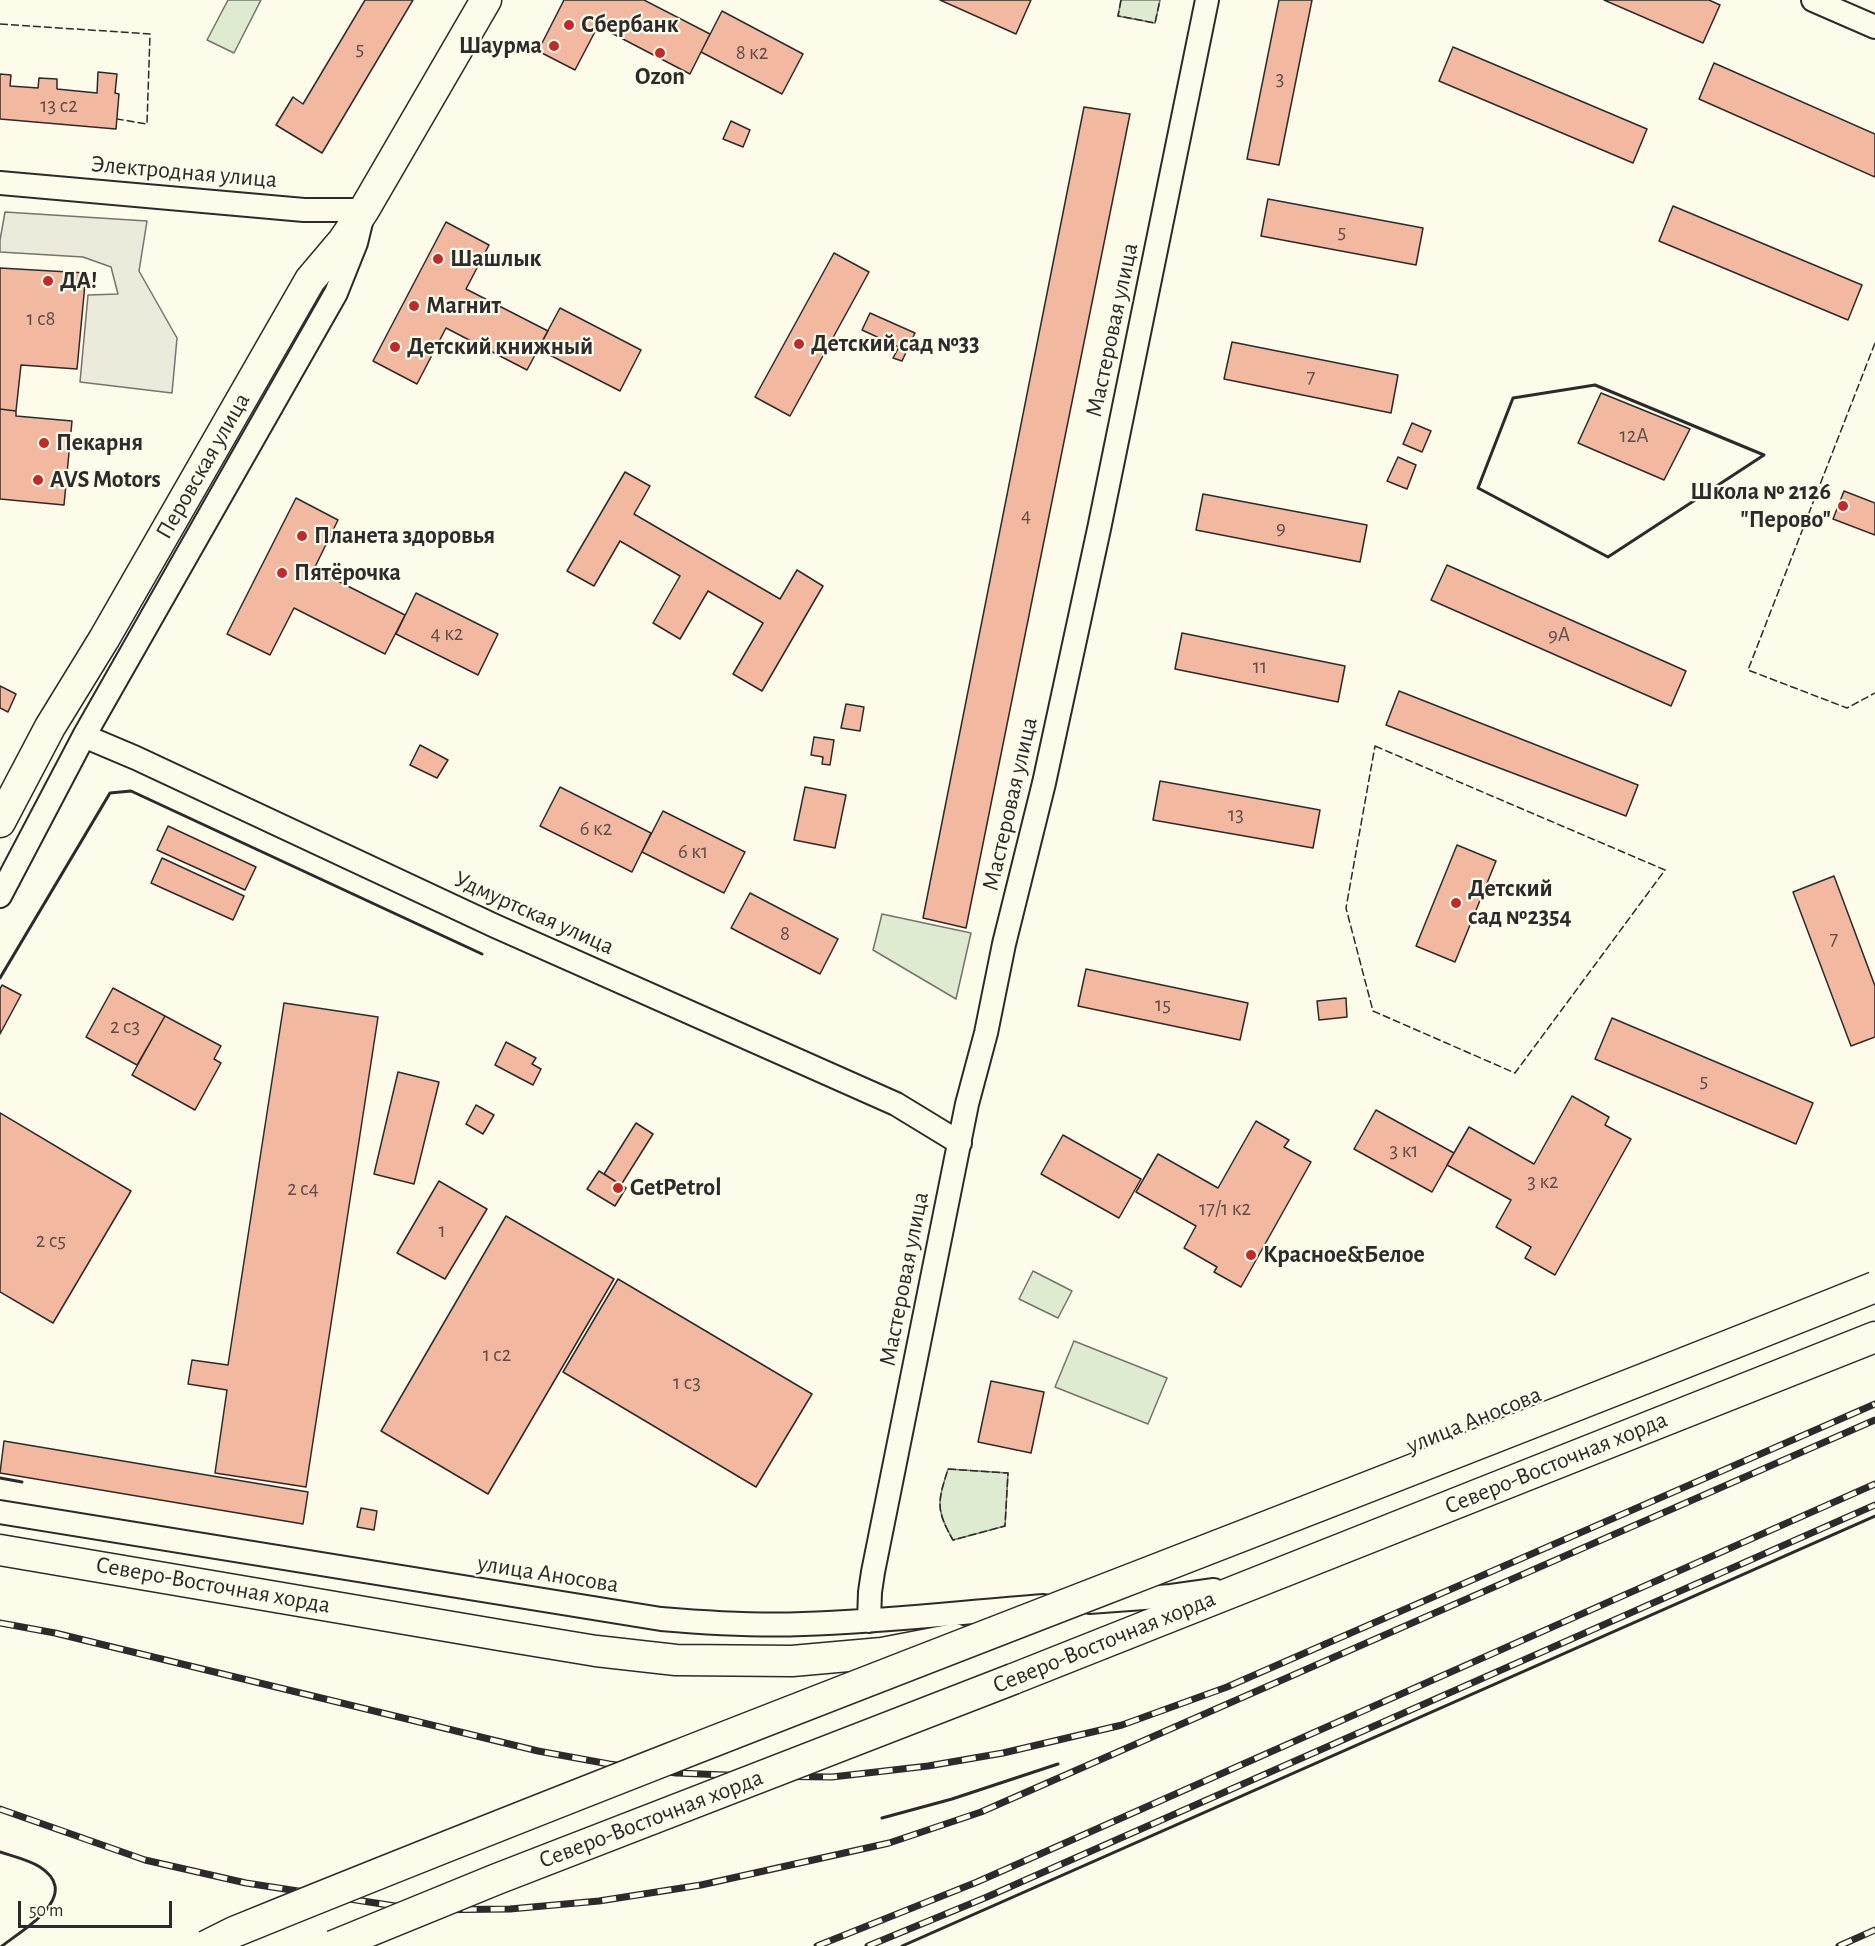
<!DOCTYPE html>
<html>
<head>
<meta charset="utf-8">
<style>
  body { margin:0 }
  #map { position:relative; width:1875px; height:1946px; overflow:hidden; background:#fdfbea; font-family:"Alegreya Sans",sans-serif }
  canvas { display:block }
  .scale { position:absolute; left:18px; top:1901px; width:154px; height:27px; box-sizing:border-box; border:3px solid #2b2b2b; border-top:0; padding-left:8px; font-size:18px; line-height:21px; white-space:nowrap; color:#2b2b2b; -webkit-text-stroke:4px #fdfbea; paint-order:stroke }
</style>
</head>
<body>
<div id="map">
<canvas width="1875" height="1946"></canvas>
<div class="scale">50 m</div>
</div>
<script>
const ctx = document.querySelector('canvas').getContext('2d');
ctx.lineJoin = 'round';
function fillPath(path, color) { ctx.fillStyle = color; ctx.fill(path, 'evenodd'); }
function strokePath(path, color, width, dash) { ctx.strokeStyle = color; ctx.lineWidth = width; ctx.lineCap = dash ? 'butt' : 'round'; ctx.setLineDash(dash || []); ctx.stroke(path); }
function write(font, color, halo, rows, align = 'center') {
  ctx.font = font + ' "Alegreya Sans",sans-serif'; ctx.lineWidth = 4.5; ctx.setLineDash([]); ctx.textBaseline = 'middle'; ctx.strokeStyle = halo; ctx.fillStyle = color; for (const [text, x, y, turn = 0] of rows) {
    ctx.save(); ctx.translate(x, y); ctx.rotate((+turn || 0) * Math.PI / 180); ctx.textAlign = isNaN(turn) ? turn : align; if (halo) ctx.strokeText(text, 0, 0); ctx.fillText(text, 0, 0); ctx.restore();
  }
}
const green = new Path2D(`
  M228,0H261L234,53L207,40Z
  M1121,0H1160L1155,23L1118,16Z
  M882,914L971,933L956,999L873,950Z
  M1033,1271L1072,1291L1058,1318L1019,1299Z
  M1074,1341L1167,1378L1148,1424L1055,1387Z
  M948,1469L1008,1473L1005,1526L953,1540C935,1509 938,1501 948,1469Z`);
fillPath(green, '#deebd1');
strokePath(green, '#74746e', 1.5);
const parking = new Path2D(`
  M5,212L147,221L139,271L177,338L172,393L80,382L88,295L118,294L111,267L83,257L0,252V240Z`);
fillPath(parking, '#eceadb');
strokePath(parking, '#74746e', 1.5);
const building = new Path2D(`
  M365,0H413L322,153L276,125L293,97L303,104Z
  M564,0H644L710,34L690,74L598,26L575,70L538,51Z
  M940,0H1031L1016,34Z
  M1279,0H1312L1279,165L1247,159Z
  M1604,0H1709L1720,5L1703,43Z
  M722,11L803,54L782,94L701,52Z
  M1453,47L1647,129L1633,163L1439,81Z
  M1714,63L1875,134V177L1699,99Z
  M98,72L117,74L115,93L119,94L116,129L0,119V74L11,75L10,86L38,88L39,78L57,79V89L97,93Z
  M1084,107L1130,114L966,928L923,918Z
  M731,121L750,130L743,147L723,139Z
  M1268,199L1423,228L1416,265L1261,236Z
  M1673,206L1862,285L1848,320L1659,241Z
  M446,222L489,245L466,289L548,331L527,370L446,328L417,384L373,361Z
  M834,253L869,272L790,416L755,397Z
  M0,268L86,273L77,369L21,365L16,411L0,409Z
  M560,308L641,350L620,391L538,349Z
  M870,313L915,333L902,361L893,358L899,347L862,330Z
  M1232,342L1398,375L1391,413L1224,379Z
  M1601,393L1690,429L1664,480L1578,443Z
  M0,409L16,411V416L72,421L64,505L0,499Z
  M1412,423L1431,431L1422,452L1403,444Z
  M1398,457L1416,465L1407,489L1387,481Z
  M625,472L650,486L634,514L780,599L797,570L823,586L762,691L733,674L763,623L708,591L680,639L653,623L680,576L620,541L594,586L567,571Z
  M1844,491L1875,503V535L1833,519Z
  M1203,494L1367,525L1360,562L1196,530Z
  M296,498L338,520L314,569L405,615L385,654L294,608L270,655L227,634Z
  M1447,565L1686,671L1671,706L1431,600Z
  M416,593L498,634L478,675L396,634Z
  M1182,633L1345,666L1338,702L1175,669Z
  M0,686L16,694L8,712L0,708Z
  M1399,691L1638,785L1626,816L1386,725Z
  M846,704L864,707L860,731L841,728Z
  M814,737L834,740L830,765L822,764L823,757L811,755Z
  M420,745L448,760L437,778L410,765Z
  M1160,781L1320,810L1313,848L1153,820Z
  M560,787L651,833L632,872L540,826Z
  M805,787L846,795L835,848L794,840Z
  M663,811L745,852L724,893L642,852Z
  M168,826L256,867L245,890L157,850Z
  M1457,845L1496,861L1455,962L1416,946Z
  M162,858L244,896L233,920L151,883Z
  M1834,876L1875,986V1037L1851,1046L1793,892Z
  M750,893L838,939L820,974L731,928Z
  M1086,969L1248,1003L1240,1040L1078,1006Z
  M2,985L21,995L0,1034V989Z
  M113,988L165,1016L137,1065L86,1037Z
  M1346,998L1347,1017L1319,1020L1317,1001Z
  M284,1003L378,1017L306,1487L215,1473L227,1390L188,1384L192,1360L228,1365Z
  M165,1016L221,1046L214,1059L221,1063L195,1110L132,1075Z
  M1612,1018L1813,1103L1796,1144L1595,1059Z
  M506,1042L536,1058L532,1064L541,1069L533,1085L495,1065Z
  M398,1072L439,1082L414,1184L374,1174Z
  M1572,1096L1609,1117L1605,1125L1631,1139L1555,1275L1525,1258L1531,1247L1496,1227L1511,1200L1447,1165L1469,1127L1534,1164Z
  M476,1105L494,1115L483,1134L466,1124Z
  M1376,1110L1454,1153L1432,1192L1354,1149Z
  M0,1113L131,1191L53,1323L0,1292Z
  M1256,1121L1289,1140L1284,1147L1311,1162L1241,1287L1214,1272L1217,1267L1184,1248L1196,1226L1136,1192L1158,1154L1218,1188Z
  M636,1123L653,1134L621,1185L604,1174Z
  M1063,1135L1141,1179L1119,1218L1041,1174Z
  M599,1171L626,1188L615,1206L587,1189Z
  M439,1181L487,1209L445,1279L397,1253Z
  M506,1216L614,1279L488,1494L381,1431Z
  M618,1279L812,1394L756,1487L563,1372Z
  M991,1381L1044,1392L1031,1453L978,1442Z
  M4,1441L308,1492L303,1524L0,1473Z
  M361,1508L377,1511L374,1530L357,1527Z`);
fillPath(building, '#f2b8a0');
strokePath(building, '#2b2b2b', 1.5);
const minor = new Path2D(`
  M1813,0L1875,27
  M0,183L304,210H364L356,243L336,293L84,736L0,896
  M84,736L136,758L495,926L896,1104L960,1143
  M0,1512L661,1619C708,1623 755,1626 803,1624C883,1622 963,1612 1044,1606
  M1089,1602L1171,1596L1214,1590
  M869,1621L870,1592L873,1572L967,1104L986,1033L1004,944L1044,783L1099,529L1207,0`);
const major = new Path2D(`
  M0,822L50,727L104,639L310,280L343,241L364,210L486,0
  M0,1550L505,1636L596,1651L676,1660L792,1661L882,1653L955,1639
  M1013,1679L1875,1337`);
strokePath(minor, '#2b2b2b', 26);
strokePath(major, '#2b2b2b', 33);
strokePath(minor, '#fdfbea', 22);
strokePath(major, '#fdfbea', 30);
const rail = new Path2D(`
  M0,1623L55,1633L538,1751L609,1764L676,1773L751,1776L832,1777L928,1766L1003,1753L1122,1725L1227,1687L1875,1404
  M0,1809L145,1860L246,1883L421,1910L510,1909L599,1901L701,1885L889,1843L981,1812L1875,1420
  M817,1946L977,1882L1875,1484
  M868,1946L987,1897L1875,1505
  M1839,1946L1875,1930`);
strokePath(rail, '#2b2b2b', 7);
strokePath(rail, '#fdfbea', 4.5, [14]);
const majorBridge = new Path2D(`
  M206,1946L234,1932C779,1711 1330,1506 1875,1287
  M333,1946L497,1879L1013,1679`);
strokePath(majorBridge, '#2b2b2b', 33, []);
strokePath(majorBridge, '#fdfbea', 30);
strokePath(new Path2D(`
  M1121,0L1118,16L1155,23L1160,0
  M0,24L150,34L147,124L117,119
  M1875,343L1748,670L1847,708L1875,693
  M1375,746L1665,870L1515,1073L1373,1011L1346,908Z
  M948,1469L1008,1473L1005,1526L953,1540C935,1509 938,1501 948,1469Z`), '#2b2b2b', 1.5, [8, 3]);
strokePath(new Path2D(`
  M1595,385L1764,455L1608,557L1478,488L1513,398Z
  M0,978L110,793L131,791L482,954
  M0,1478L22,1482
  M882,1818L952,1799L1058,1764
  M0,1852C12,1856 29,1860 40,1867C83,1895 24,1929 2,1946
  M902,1946L1875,1516`), '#2b2b2b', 3);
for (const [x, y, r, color] of [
  [569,25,6,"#c62828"],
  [554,46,6,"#c62828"],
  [660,53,6,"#c62828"],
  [438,259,6,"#c62828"],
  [48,281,6,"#c62828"],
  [414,306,6,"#c62828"],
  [799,344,6,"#c62828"],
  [395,347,6,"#c62828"],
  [44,443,6,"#c62828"],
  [38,480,6,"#c62828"],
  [1843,506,6,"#c62828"],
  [302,536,6,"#c62828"],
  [282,573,6,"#c62828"],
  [1456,903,6,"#c62828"],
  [618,1188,6,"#c62828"],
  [1251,1255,6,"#c62828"]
]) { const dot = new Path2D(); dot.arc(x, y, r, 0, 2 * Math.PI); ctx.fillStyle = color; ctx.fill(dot); strokePath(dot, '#fdfbea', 2); }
write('21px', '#5d4e48', null, [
  ["5",360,49],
  ["8 к2",752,53],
  ["3",1280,79],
  ["13 с2",59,106],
  ["5",1342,232],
  ["1 с8",41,319],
  ["7",1311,377],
  ["12А",1634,436],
  ["4",1026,516],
  ["9",1281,528],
  ["4 к2",447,634],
  ["9А",1559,635],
  ["11",1260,667],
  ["13",1236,815],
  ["6 к2",596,829],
  ["6 к1",693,852],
  ["8",785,934],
  ["7",1834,939],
  ["15",1163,1005],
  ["2 с3",125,1027],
  ["5",1704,1081],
  ["3 к1",1404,1151],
  ["3 к2",1543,1182],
  ["2 с4",303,1189],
  ["17/1 к2",1225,1209],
  ["1",442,1231],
  ["2 с5",51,1241],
  ["1 с2",497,1355],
  ["1 с3",687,1383]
]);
write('bold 24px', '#2b2b2b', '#fdfbea', [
  ["Сбербанк",581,25],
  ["Шаурма",542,46,"right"],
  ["Ozon",660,77,"center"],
  ["Шашлык",450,259],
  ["ДА!",60,281],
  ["Магнит",426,306],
  ["Детский сад №33",811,344],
  ["Детский книжный",407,347],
  ["Пекарня",56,443],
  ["AVS Motors",50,480],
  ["Школа № 2126",1831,492,"right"],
  ["\"Перово\"",1831,520,"right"],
  ["Планета здоровья",314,536],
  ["Пятёрочка",294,573],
  ["Детский",1468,889],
  ["сад №2354",1468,917],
  ["GetPetrol",630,1188],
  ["Красное&Белое",1263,1255]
], 'left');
write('24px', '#2b2b2b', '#fdfbea', [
  ["Электродная улица",184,172,5],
  ["Мастеровая улица",1112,330,-78],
  ["Перовская улица",203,466,-60],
  ["Мастеровая улица",1010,804,-77],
  ["Удмуртская улица",534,913,24],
  ["Мастеровая улица",904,1279,-79],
  ["улица Аносова",1474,1420,-22],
  ["Северо-Восточная хорда",1556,1463,-22],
  ["улица Аносова",548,1574,9],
  ["Северо-Восточная хорда",213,1585,10],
  ["Северо-Восточная хорда",1104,1642,-22],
  ["Северо-Восточная хорда",651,1819,-21]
]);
</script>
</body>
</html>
